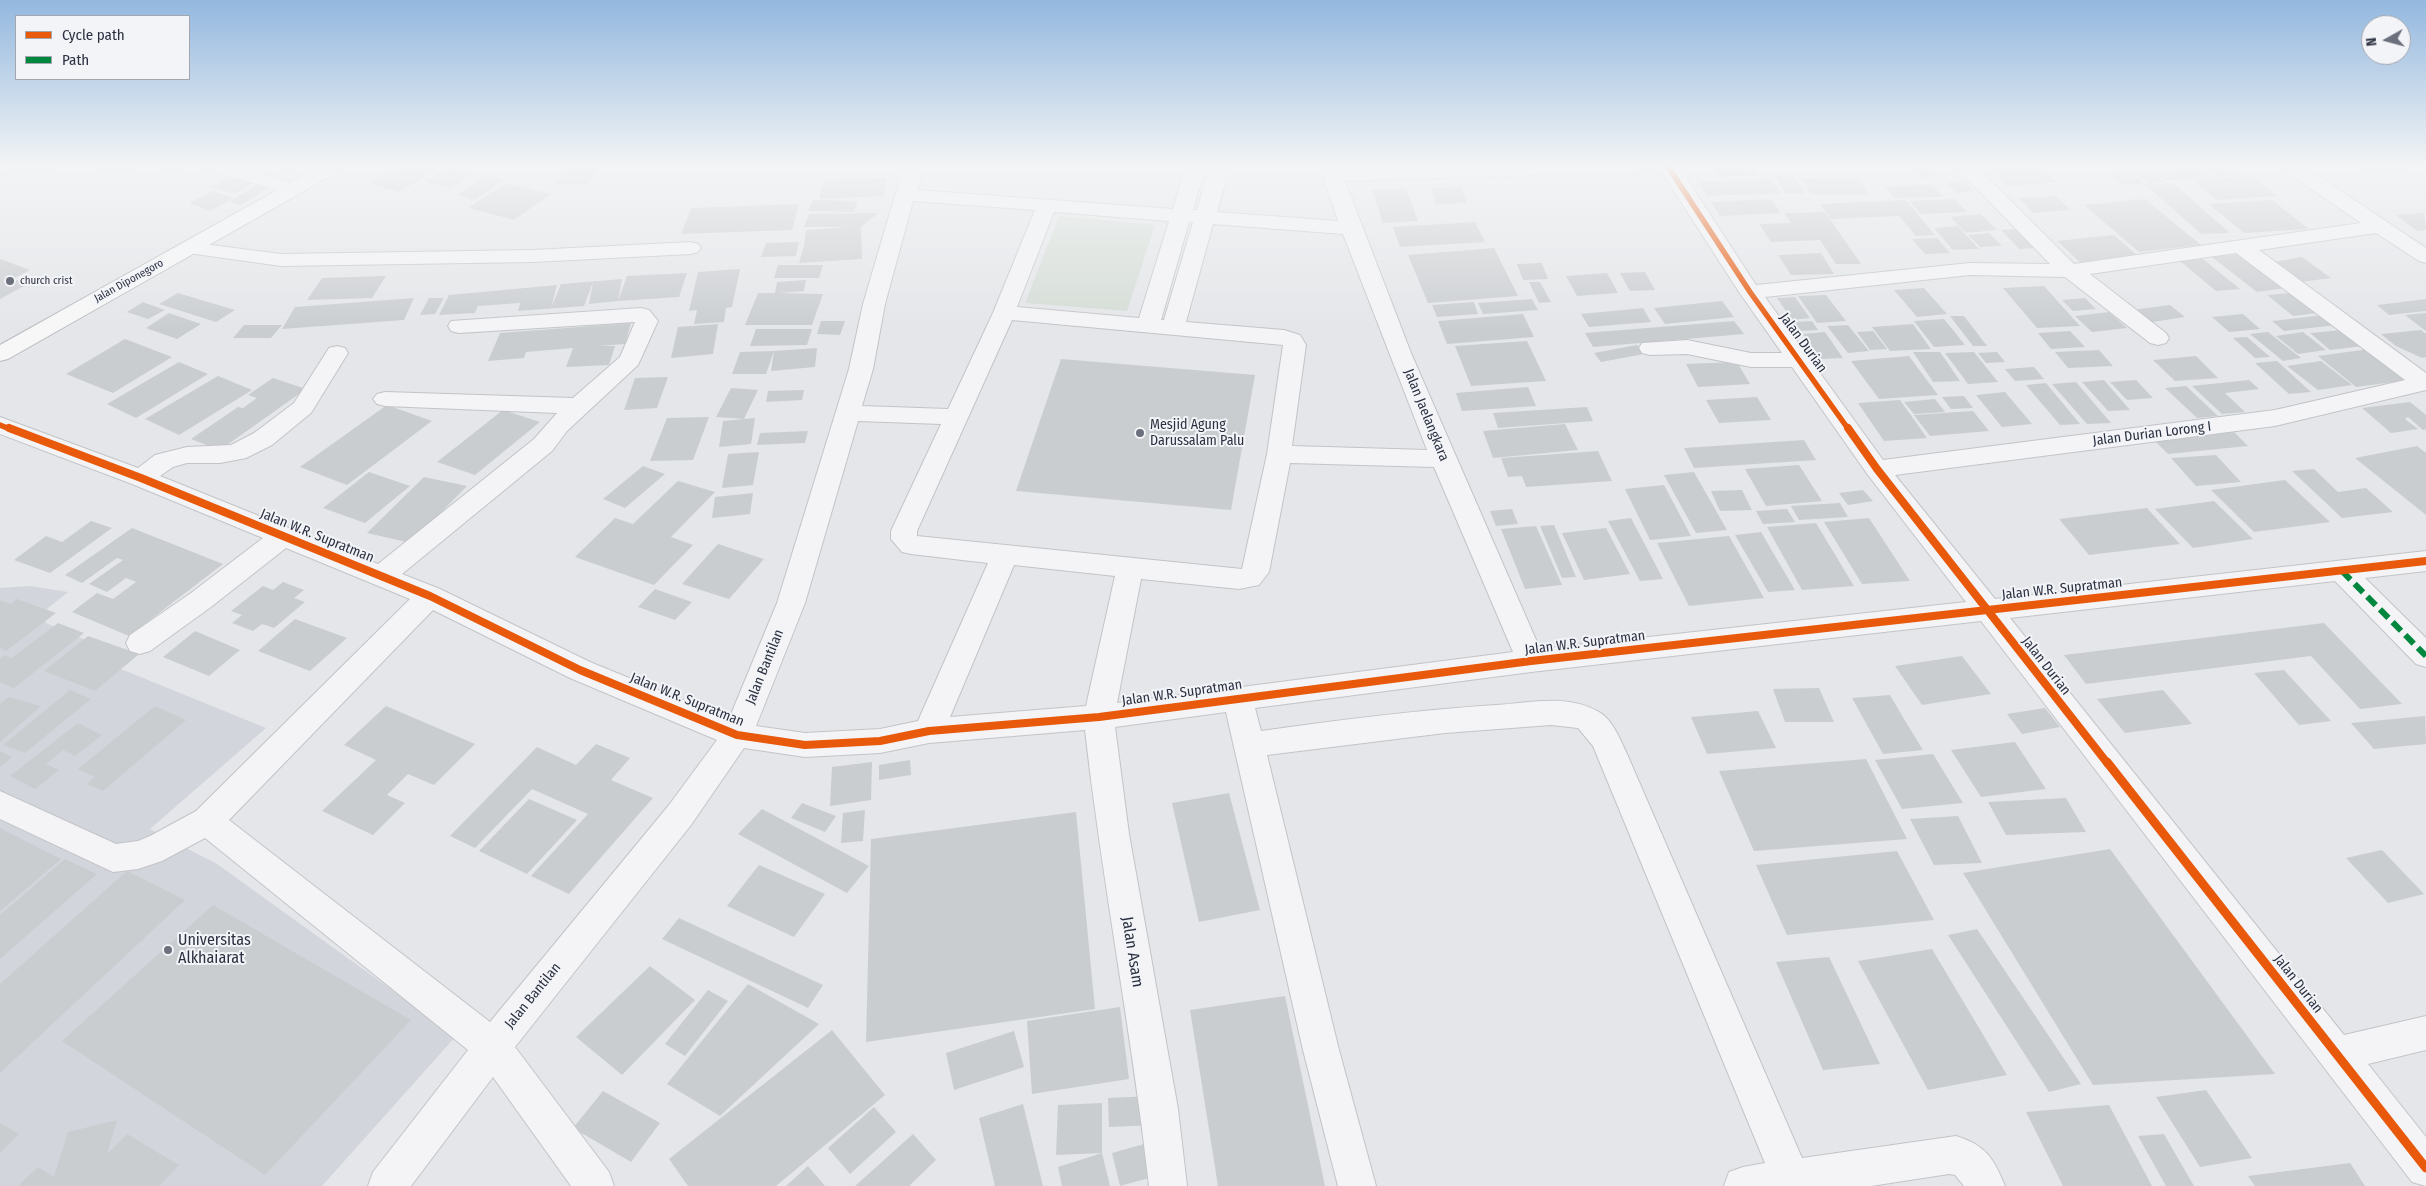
<!DOCTYPE html>
<html>
<head>
<meta charset="utf-8">
<style>
  body { margin:0 }
  #map { position:relative; width:2426px; height:1186px; overflow:hidden; background:#e4e6e9; font-family:"Fira Sans Condensed",sans-serif }
  canvas { display:block }
  .legend { position:absolute; left:15px; top:15px; width:175px; height:65px; box-sizing:border-box; background:#f3f4f8; border:1px solid #a3a6af; margin:0; padding:6px 9px; list-style:none; font-size:15px; color:#2c3141 }
  .legend li { display:flex; align-items:center; gap:10px; height:25px }
  .legend b { width:25px; border:1px solid #a3a6af }
  .north { position:absolute; left:2361px; top:15px; width:50px; height:50px; box-sizing:border-box; background:#f3f4f8; border:1px solid #a3a6af; border-radius:50%; rotate:263deg; font-size:14px; font-weight:700; line-height:20px; text-align:center; color:#2c3141 }
  .north::after { content:''; display:block; margin:auto; width:18px; height:22px; background:#6c707c; clip-path:polygon(50% 0,100% 100%,50% 72%,0 100%) }
</style>
</head>
<body>
<div id="map">
<canvas width="2426" height="1186"></canvas>
<ul class="legend">
<li><b style="height:6px;background:#e8590c"></b>Cycle path</li>
<li><b style="height:6px;background:#00873e"></b>Path</li>
</ul>
<div class="north">N</div>
</div>
<script>
const ctx = document.querySelector('canvas').getContext('2d');
ctx.lineJoin = 'round';
function fillPath(path, color) { ctx.fillStyle = color; ctx.fill(path, 'evenodd'); }
function strokePath(path, color, width, dash) { ctx.strokeStyle = color; ctx.lineWidth = width; ctx.lineCap = dash ? 'butt' : 'round'; ctx.setLineDash(dash || []); ctx.stroke(path); }
function write(font, color, halo, rows, align = 'center') {
  ctx.font = font + ' "Fira Sans Condensed",sans-serif'; ctx.lineWidth = 4; ctx.setLineDash([]); ctx.textBaseline = 'middle'; ctx.strokeStyle = halo; ctx.fillStyle = color; for (const [text, x, y, turn = 0] of rows) {
    ctx.save(); ctx.translate(x, y); ctx.rotate((+turn || 0) * Math.PI / 180); ctx.textAlign = isNaN(turn) ? turn : align; if (halo) ctx.strokeText(text, 0, 0); ctx.fillText(text, 0, 0); ctx.restore();
  }
}
fillPath(new Path2D(`
  M30,586L68,592L42,613L46,623L132,660L121,669L266,728L150,829L217,864L456,1036L322,1186H0V588Z`), '#d3d5dc');
fillPath(new Path2D(`
  M1059,216L1155,225L1127,311L1025,303Z`), '#d4dcd5');
fillPath(new Path2D(`
  M0,165H61L52,174L0,176Z
  M101,165H138L131,171L93,173Z
  M165,165H187L177,171L159,169Z
  M267,165H302L290,172Z
  M400,165H446L399,192L368,183Z
  M567,165H599L587,184H554Z
  M1710,165H1752L1760,175L1719,177Z
  M2017,165H2039L2058,182L2008,186L1988,167Z
  M2132,165H2167V166L2136,169Z
  M2202,165H2229L2242,174L2218,177Z
  M2354,165H2403L2410,170L2365,173Z
  M449,166L476,172L451,188L424,182Z
  M2201,166L2215,177L2167,181L2154,170Z
  M1928,167L1938,176L1919,178L1909,168Z
  M2151,171L2165,182L2148,184L2135,172Z
  M2133,173L2144,184L2123,185L2111,174Z
  M487,175L505,180L475,200L457,195Z
  M229,176L253,183L235,194L210,187Z
  M1774,176H1794L1805,193H1785Z
  M2252,176L2277,196L2217,200L2193,180Z
  M887,178L884,196L819,199L824,180Z
  M1802,178L1860,179L1869,195L1810,194Z
  M1771,179L1781,193L1707,196L1698,182Z
  M1964,181L1975,191L1956,193L1946,183Z
  M505,183L551,194L514,220L468,208Z
  M2173,183L2230,233L2201,234L2146,185Z
  M258,184L271,186L242,205L229,202Z
  M1933,185L1943,197L1894,198L1885,186Z
  M1461,187L1467,203L1436,204L1431,188Z
  M1406,188L1418,221L1383,223L1372,190Z
  M213,191L234,198L210,211L189,203Z
  M2056,196L2071,210L2033,213L2019,198Z
  M1771,199L1781,213L1720,216L1711,202Z
  M1955,199L1967,212L1921,214L1909,201Z
  M2145,199L2201,245L2139,252L2084,205Z
  M813,200L858,201L854,212L808,211Z
  M1906,200L1935,235L1916,236L1899,216L1831,219L1820,204Z
  M2272,200L2309,229L2244,233L2209,204Z
  M799,204L792,230L681,234L691,208Z
  M1825,212L1861,264H1836L1820,240L1771,242L1759,224L1791,223L1784,213Z
  M878,213L861,227L862,259L799,263L804,246L806,230L848,227H804L809,214Z
  M2424,213L2426,230L2417,231L2396,215Z
  M1981,214L1997,230L1966,233L1950,217Z
  M1475,222L1485,242L1400,247L1393,227Z
  M1958,226L1979,249L1953,250L1934,228Z
  M2019,229L2039,248L2019,249L2001,230Z
  M1989,233L2002,246L1980,247L1968,235Z
  M2114,235L2138,256L2080,262L2057,241Z
  M1937,238L1950,253L1925,254L1912,239Z
  M799,242L796,256L761,257L766,243Z
  M1494,248L1518,296L1428,303L1408,255Z
  M1821,253L1834,274L1791,275L1778,255Z
  M2241,254L2286,288L2257,292L2212,257Z
  M2302,257L2331,278L2301,282L2273,262Z
  M0,259L30,270L13,279L28,284L0,299Z
  M2203,259L2240,289L2216,291L2180,261Z
  M1542,263L1548,279L1523,280L1517,264Z
  M778,265H823L819,278H774Z
  M740,269L732,307L726,308L724,322L694,324L697,310L689,311L698,272Z
  M1645,272L1655,290L1630,291L1620,273Z
  M687,273L679,297L618,301L627,276Z
  M1607,273L1618,293L1577,296L1566,276Z
  M386,276L372,298L307,300L322,278Z
  M622,279L618,301L589,304L593,282L584,306L518,311L522,296L520,303L478,306L481,298L475,313L439,315L449,295L557,285L551,308L561,284Z
  M806,280L804,291L779,293L823,294L812,325H745L758,293H775L777,282Z
  M1529,282H1540L1551,302L1539,303Z
  M2044,286L2080,326L2037,328L2003,288Z
  M1924,288L1947,314L1917,317L1894,290Z
  M178,293L235,310L216,322L159,304Z
  M2290,293L2317,313L2293,316L2267,295Z
  M1826,295L1846,321L1817,323L1798,296Z
  M1795,297L1810,318L1792,320L1777,298Z
  M414,298L404,320L282,329L295,307Z
  M429,298H444L435,314L420,315Z
  M2085,298L2096,309L2073,311L2062,300Z
  M1532,299L1538,310L1483,314L1478,303Z
  M2426,299V311L2389,315L2377,305Z
  M1722,301L1734,317L1665,324L1654,308Z
  M143,302L165,310L148,319L127,312Z
  M1474,302L1478,314L1437,317L1432,305Z
  M2170,305L2185,317L2146,323L2131,310Z
  M1643,308L1651,322L1589,327L1581,314Z
  M2109,312L2127,328L2092,332L2075,316Z
  M169,313L201,324L177,339L146,328Z
  M2426,313V331L2405,315Z
  M1523,314L1534,337L1447,344L1438,321Z
  M2243,314L2260,329L2229,332L2212,317Z
  M2324,315L2337,325L2284,331L2272,321Z
  M1950,316H1964L1987,346H1973Z
  M1944,319L1953,330L1965,345L1934,347L1914,321Z
  M821,321H845L840,335L817,334Z
  M1734,321L1744,334L1593,347L1585,333Z
  M1812,321L1818,330L1800,331L1794,322Z
  M631,323L625,344L598,346H615L609,365L566,367L573,348L526,352L524,358L488,361L500,333Z
  M718,324L713,354L671,358L678,327Z
  M1913,324L1931,349L1890,351L1872,327Z
  M244,325H282L271,338H233Z
  M1848,325L1869,351L1848,353L1827,326Z
  M756,329H812L807,345L750,346Z
  M2343,330L2364,346L2330,350L2310,333Z
  M2421,330L2426,334V357L2422,358L2396,346L2381,334Z
  M1873,331L1887,349L1870,350L1857,332Z
  M2070,331L2085,347L2051,349L2038,333Z
  M1825,332L1843,358L1821,359L1803,334Z
  M2268,332L2301,358L2283,361L2250,334Z
  M2303,332L2326,350L2298,354L2276,336Z
  M2247,337L2270,357L2255,358L2233,338Z
  M125,339L172,357L113,393L66,374Z
  M1527,341L1546,381L1471,386L1455,346Z
  M1637,345L1644,354L1601,362L1594,353Z
  M817,348L815,367L771,371L774,351Z
  M2369,349L2408,380L2356,387L2318,356Z
  M2099,350L2113,366L2068,368L2055,352Z
  M774,351L766,374H732L740,352Z
  M1913,352H1940L1960,381L1933,382Z
  M1974,352L1998,382L1968,384L1945,353Z
  M1997,352L2005,362L1986,363L1978,353Z
  M1909,356L1938,395L1879,399L1851,361Z
  M2196,356L2218,378L2175,381L2153,360Z
  M1061,359L1255,375L1231,510L1016,491Z
  M2277,361L2311,392L2289,394L2255,363Z
  M2321,361L2352,385L2318,390L2287,366Z
  M179,362L208,374L136,418L107,404Z
  M1737,362L1750,384L1698,387L1686,364Z
  M2034,367L2044,379L2015,381L2005,369Z
  M218,376L252,390L179,435L145,419Z
  M668,377L657,408L624,410L635,378Z
  M273,378L306,389L220,450L191,439L238,407L243,408L257,398L248,395Z
  M2104,380L2130,410L2108,411L2082,382Z
  M2136,380L2153,398L2127,400L2110,382Z
  M2249,380L2259,389L2225,393L2245,412L2222,414L2192,386Z
  M2076,382L2111,423L2087,424L2052,384Z
  M2046,383L2080,424L2060,425L2026,385Z
  M2186,386L2218,416L2197,418L2165,388Z
  M1528,387L1536,406L1462,411L1456,393Z
  M731,388L758,390L744,419L716,417Z
  M804,390L802,400L766,402L768,391Z
  M2005,392L2032,424L2002,427L1976,395Z
  M1964,396L1973,408L1951,409L1942,397Z
  M1757,397L1771,420L1719,423L1706,400Z
  M1935,399L1945,412L1914,414L1904,402Z
  M1900,400L1927,438L1884,441L1858,403Z
  M2410,402L2426,415V429L2423,430L2408,417L2405,419L2418,429L2391,433L2362,408Z
  M387,405L432,421L347,485L300,467Z
  M1587,407L1593,421L1498,428L1493,413Z
  M503,410L540,422L475,475L437,462Z
  M1973,411L1989,431L1930,436L1914,415Z
  M709,417L693,460L650,461L667,418Z
  M755,418L751,444L719,447L723,421Z
  M1565,424L1578,450L1493,458L1483,431Z
  M2231,429L2248,446L2168,454L2151,437Z
  M808,431L805,443L757,445L760,433Z
  M1804,440L1816,460L1694,468L1684,448Z
  M2417,446L2426,453V515L2355,458Z
  M1598,451L1612,481L1526,487L1522,476L1508,477L1501,458Z
  M759,452L753,485L722,488L728,454Z
  M2216,455L2241,482L2196,486L2171,458Z
  M1799,465L1822,501L1766,506L1745,469Z
  M643,466L665,474L625,508L603,499Z
  M2314,469L2338,492L2366,488L2393,512L2342,518L2292,471Z
  M369,472L410,486L365,523L323,508Z
  M1694,472L1727,530L1696,533L1664,475Z
  M424,477L467,486L411,543L367,533Z
  M2285,480L2330,522L2254,532L2211,490Z
  M678,481L715,492L671,537L693,545L654,585L575,557L615,518L633,524Z
  M1664,485L1691,536L1650,540L1625,489Z
  M1742,490L1752,510L1720,511L1711,491Z
  M1863,490L1873,501L1848,505L1839,493Z
  M753,493L750,514L712,518L715,497Z
  M2214,501L2253,539L2193,548L2155,509Z
  M1840,503L1848,517L1799,520L1791,506Z
  M2147,508L2180,544L2089,555L2059,519Z
  M1512,509L1518,524L1496,526L1490,511Z
  M1787,509L1795,522L1763,524L1756,511Z
  M1631,518L1663,579L1640,581L1608,521Z
  M1869,518L1910,581L1862,584L1824,522Z
  M91,521L112,528L50,573L14,560L46,536L62,542Z
  M1816,523L1854,586L1802,590L1767,527Z
  M1554,525L1576,577L1562,578L1540,526Z
  M1536,526L1562,585L1525,589L1501,529Z
  M132,528L223,564L129,636L72,612L97,593L113,599L136,582L126,578L107,592L89,584L123,560L117,558L82,583L65,575Z
  M1606,528L1630,574L1584,580L1562,533Z
  M1761,532L1795,590L1768,592L1735,535Z
  M1729,536L1764,598L1689,606L1657,543Z
  M718,544L764,559L729,599L682,584Z
  M283,582L304,590L294,598L305,602L274,628L262,624L253,631L232,623L242,615L231,611L263,586L273,590Z
  M655,589L692,602L675,620L638,607Z
  M17,599L56,613L6,651L0,648V600L10,604Z
  M295,619L347,638L310,671L258,651Z
  M58,623L84,633L14,688L0,682V659L5,655L12,658Z
  M2324,623L2402,704L2360,709L2311,656L2086,684L2064,655Z
  M195,631L240,650L209,676L163,657Z
  M88,636L139,654L95,691L44,671Z
  M1962,656L1991,694L1922,705L1895,666Z
  M2284,670L2331,721L2299,725L2254,673Z
  M1819,688L1834,722H1785L1773,689Z
  M70,690L91,699L25,753L3,745Z
  M2163,690L2192,724L2125,733L2097,699Z
  M1890,695L1904,719L1923,750L1883,754L1852,698Z
  M9,697L41,706L0,742V704Z
  M155,706L186,720L103,791L87,784L95,777L78,769Z
  M386,706L475,744L434,785L408,774L387,795L405,803L373,835L322,811L376,760L344,745Z
  M2045,708L2060,727L2022,734L2007,714Z
  M1758,711L1776,748L1707,754L1691,717Z
  M2425,716L2426,744L2374,749L2351,723Z
  M78,723L102,735L75,756L63,750L46,764L59,770L35,789L10,776Z
  M2015,742L2046,789L1981,797L1951,750Z
  M596,744L630,758L611,780L653,798L569,894L531,876L588,814L532,789L475,848L450,836L537,747L576,765Z
  M0,751L12,757L0,767Z
  M1933,754L1963,803L1902,809L1875,760Z
  M1866,759L1907,839L1754,851L1719,771Z
  M910,760L911,775L879,780V765Z
  M872,762L871,800L830,806L832,767Z
  M1229,793L1260,910L1199,922L1172,803Z
  M2066,798L2086,832L2006,835L1988,802Z
  M529,799L577,820L527,874L479,851Z
  M802,803L836,816L825,832L791,818Z
  M762,809L869,866L847,893L738,834Z
  M865,810L863,841L841,843L843,813Z
  M1076,812L1095,1009L866,1042L871,839Z
  M1958,816L1982,863L1934,865L1910,819Z
  M0,828L61,859L0,911Z
  M2110,849L2275,1074L2093,1085L1963,873Z
  M2382,850L2424,894L2388,903L2346,858Z
  M1897,851L1934,920L1787,935L1756,865Z
  M65,859L97,874L0,959V915Z
  M759,865L825,894L794,937L727,906Z
  M127,871L185,900L0,1073V984Z
  M213,905L411,1020L265,1175L62,1041Z
  M679,918L823,985L808,1008L662,939Z
  M1977,929L2081,1084L2049,1092L1948,935Z
  M1932,949L2007,1075L1928,1090L1858,961Z
  M1829,957L1880,1064L1823,1070L1776,962Z
  M650,966L695,1000L622,1075L576,1037Z
  M748,984L819,1024L720,1116L667,1084Z
  M708,990L728,1001L685,1056L665,1044Z
  M1285,996L1325,1186H1218L1190,1010Z
  M1120,1007L1129,1079L1032,1094L1027,1021Z
  M832,1030L885,1095L776,1186H688L669,1159Z
  M1014,1031L1024,1067L954,1090L946,1053Z
  M2206,1090L2252,1158L2200,1167L2156,1097Z
  M603,1091L660,1123L631,1162L573,1128Z
  M1153,1096L1154,1125L1109,1127L1108,1098Z
  M1102,1103V1153L1056,1155L1058,1105Z
  M1023,1104L1043,1186H995L979,1118Z
  M2109,1105L2152,1186H2063L2026,1112Z
  M874,1107L896,1132L850,1174L828,1148Z
  M117,1120L107,1154L127,1134L179,1165L159,1186H18L38,1167L54,1177L68,1132Z
  M0,1123L19,1134L0,1153Z
  M913,1134L936,1160L909,1186H855Z
  M2164,1134L2194,1186H2166L2138,1136Z
  M1155,1141L1164,1174L1120,1186L1112,1153Z
  M1102,1153L1110,1186H1062L1058,1167Z
  M2350,1163L2365,1186H2255L2248,1176Z
  M808,1166L825,1186H786Z`), '#cacdd0');
const minor = new Path2D(`
  M202,165H232L287,181L290,185L287,189L280,191L205,169Z
  M904,165H924L917,190L1173,209L1186,165H1206L1193,210H1197L1210,165H1230L1217,212L1338,221L1319,165H1339L1340,170L1496,165H1678L1756,285L1970,263L2050,264L1954,165H1975L2074,264L2361,223L2282,169L2279,165H2302L2426,248V263L2419,261L2376,233L2259,250L2426,373V390L2275,426L1895,475L1995,599L2426,551V571L2365,578L2426,638V667L2416,664L2335,581L2010,618L2344,1035L2426,1016V1050L2368,1064L2426,1137V1186L2412,1182L1981,621L1531,672L1255,708L1261,731C1339,720 1417,710 1496,705C1529,703 1567,694 1597,711C1612,718 1620,739 1627,754L1802,1158L1956,1136C1986,1145 1994,1159 2005,1186H1964L1955,1175L1949,1174L1871,1186H1724L1729,1172L1743,1167L1765,1163L1593,746L1578,728L1551,725L1445,733L1267,755L1339,1050L1376,1186H1338L1303,1050L1226,712L1115,727L1129,834L1178,1109L1187,1186H1149C1132,1033 1102,883 1085,730L929,743L880,753L805,757L744,748L691,825L515,1047L609,1172L614,1186H571L493,1077L411,1186H368L373,1172L468,1050L205,838L162,861L138,869L113,872L0,819V791L116,844L138,841L150,836L196,811L410,599L286,548L211,607L150,651L140,654L130,651L126,643L130,635L191,593L263,538L132,484L0,434V417L138,468L155,455L187,447L231,445L254,433L294,403L329,348L337,346L345,348L348,353L311,413L272,445L246,458L220,463H187L173,467L160,476L378,564L534,439L557,413L385,406L377,404L373,399L377,394L385,392L573,398L620,357L635,322L459,333L451,331L448,326L451,321L641,308L649,310L658,321L638,365L567,431L552,451L402,574L440,589L590,662L729,719L777,603L849,369L863,304ZM1661,171L1739,292L1782,353H1751L1687,340L1642,343L1639,348L1642,353L1650,355L1687,354L1751,367H1792L1868,475L1966,602L1540,649L1411,353L1345,181ZM913,201L1035,210L993,313L948,409L862,406L873,369L885,304ZM1054,212L1169,221L1139,318L1017,307ZM1189,222H1193L1164,320H1161ZM1213,224L1343,234L1427,450L1292,446L1306,345L1300,335L1284,330L1186,322ZM2236,253L2405,380L2275,410L1883,460L1765,297L1970,275L2065,277L2150,343L2158,345L2166,343L2169,338L2166,333L2090,274ZM1012,320L1283,345L1267,454L1242,569L917,536V531ZM858,421L941,424L891,531V539L902,552L911,554L988,563L918,721L880,729L805,733L756,726L805,603ZM1290,463L1434,467L1513,652L1117,703L1141,579L1239,589L1259,585L1269,572ZM1014,565L1115,576L1086,706L950,717ZM433,610L570,678L717,740L669,805L490,1022L229,820Z
  M188,242L281,254L533,250L691,242L698,244L701,248L698,252L691,254L533,262L281,266L181,252L178,248L181,244Z`);
const highway = new Path2D(`
  M322,165H346L343,169L8,359L0,361V345Z`);
strokePath(minor, '#c2c4c7', 2);
strokePath(highway, '#b7b9bd', 2);
fillPath(minor, '#f4f4f6');
fillPath(highway, '#f7f7f8');
strokePath(new Path2D(`
  M2342,571L2426,656`), '#00873e', 6, [12, 6]);
strokePath(new Path2D(`
  M1667,165L1750,292L1849,430
  M0,425L12,430`), '#e8590c', 5.5);
strokePath(new Path2D(`
  M9,428L141,478L430,596L580,670L737,735L805,745L880,741L929,731L1099,717L1531,661L2426,561
  M1848,428L1877,469L2108,764`), '#e8590c', 8);
strokePath(new Path2D(`
  M2107,762L2426,1168`), '#e8590c', 9);
const sky = ctx.createLinearGradient(0, 0, 0, 331);
sky.addColorStop(0, '#93b8df');
sky.addColorStop(0.5, '#f3f4f5');
sky.addColorStop(1, '#f3f4f500');
ctx.fillStyle = sky;
ctx.fillRect(0, 0, 2426, 331);
for (const [x, y, r, color] of [
  [10,281,5,"#6c707c"],
  [1140,433,5,"#6c707c"],
  [168,950,5,"#6c707c"]
]) { const dot = new Path2D(); dot.arc(x, y, r, 0, 2 * Math.PI); ctx.fillStyle = color; ctx.fill(dot); strokePath(dot, '#f3f4f8', 2); }
write('11px', '#2c3141', '#f3f4f8', [
  ["church crist",20,281]
], 'left');
write('11px', '#2c3141', '#f3f4f8', [
  ["Jalan Diponegoro",129,281,-29]
]);
write('14px', '#2c3141', '#f3f4f8', [
  ["Jalan Durian",1803,343,54],
  ["Jalan Jaelangkara",1426,415,68],
  ["Jalan Durian Lorong I",2152,434,-7],
  ["Jalan W.R. Supratman",317,536,22],
  ["Jalan W.R. Supratman",2062,589,-6],
  ["Jalan W.R. Supratman",1585,643,-7],
  ["Jalan Durian",2046,666,52],
  ["Jalan Bantilan",765,667,-68],
  ["Jalan W.R. Supratman",1182,693,-8],
  ["Jalan W.R. Supratman",687,700,22],
  ["Jalan Durian",2298,984,52],
  ["Jalan Bantilan",533,996,-51]
]);
write('14px', '#2c3141', '#f3f4f8', [
  ["Mesjid Agung",1150,425],
  ["Darussalam Palu",1150,441]
], 'left');
write('16px', '#2c3141', '#f3f4f8', [
  ["Universitas",178,941],
  ["Alkhaiarat",178,959]
], 'left');
write('16px', '#2c3141', '#f3f4f8', [
  ["Jalan Asam",1132,952,81]
]);
</script>
</body>
</html>
